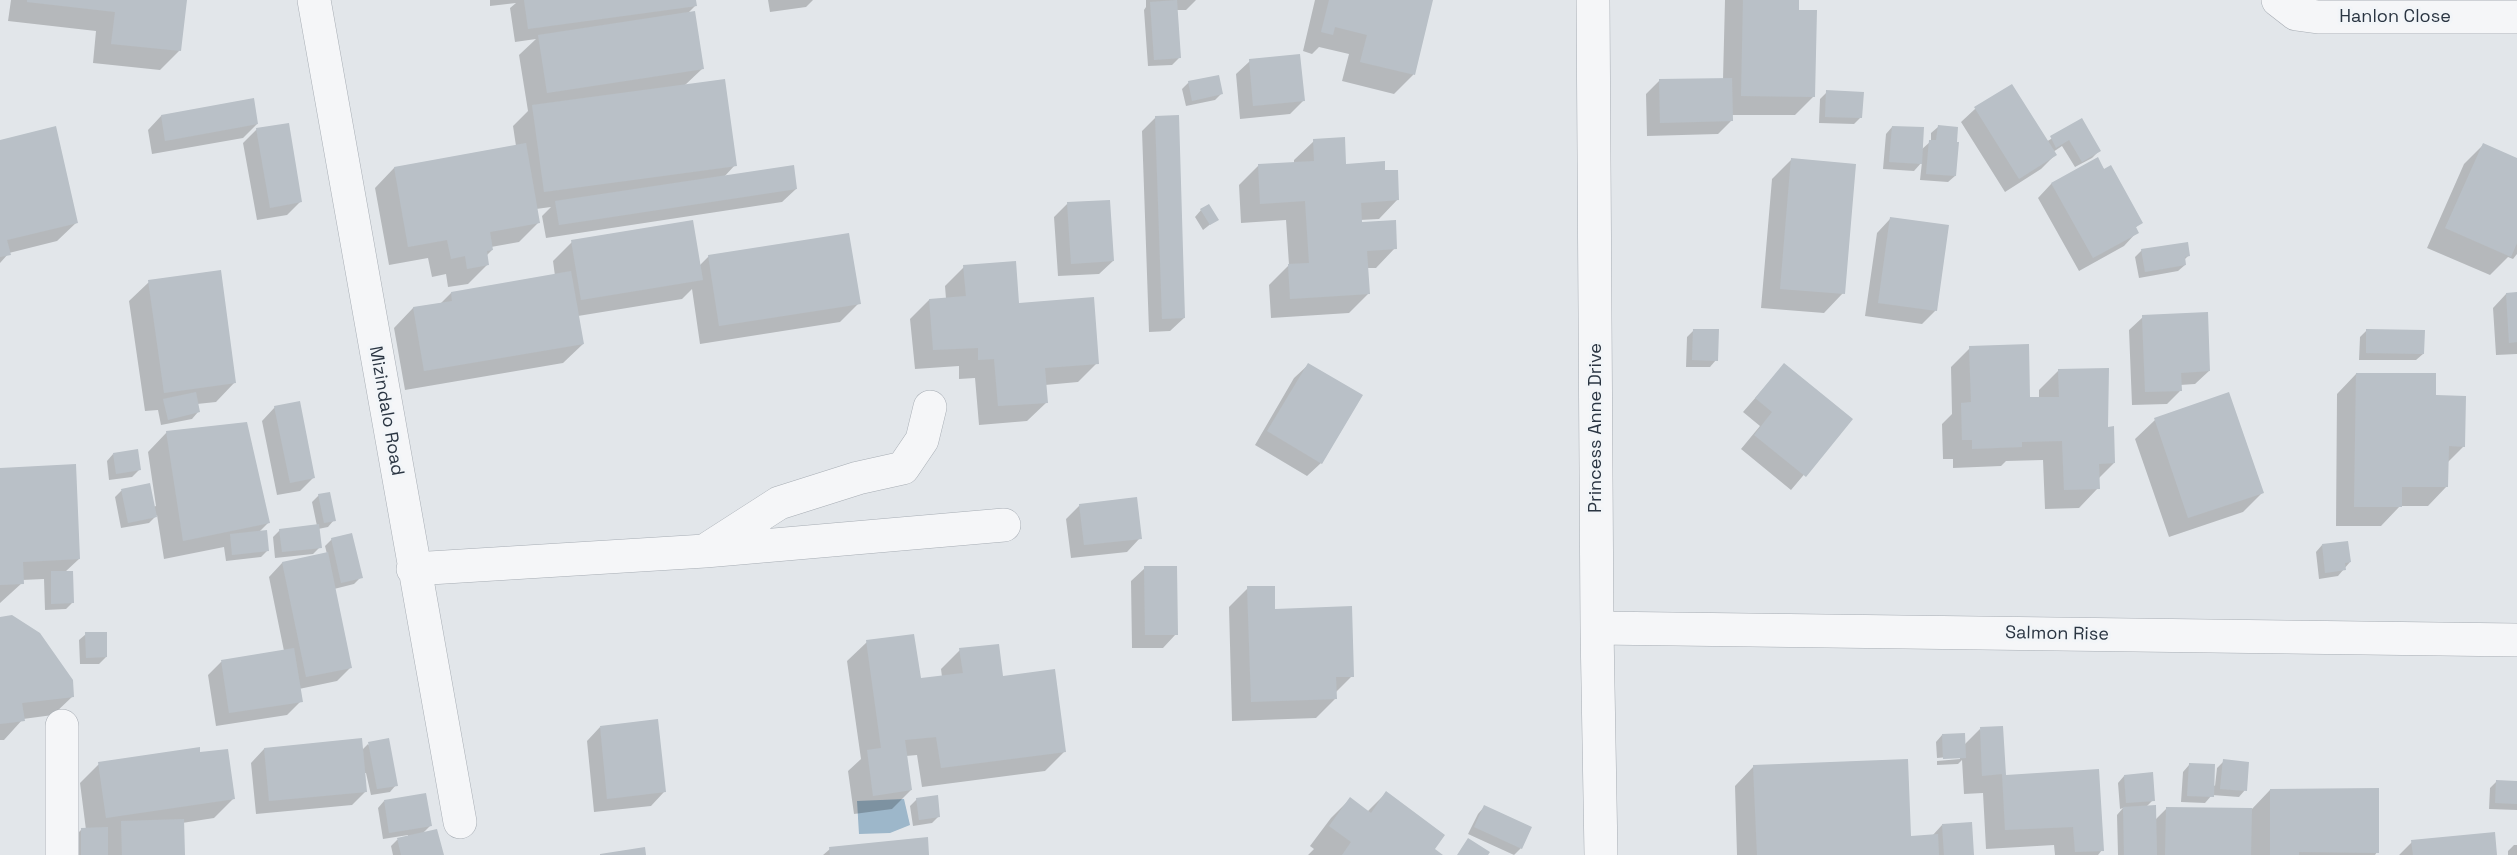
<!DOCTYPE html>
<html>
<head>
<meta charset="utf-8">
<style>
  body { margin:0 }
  canvas { display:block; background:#e2e6ea }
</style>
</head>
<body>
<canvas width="2517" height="855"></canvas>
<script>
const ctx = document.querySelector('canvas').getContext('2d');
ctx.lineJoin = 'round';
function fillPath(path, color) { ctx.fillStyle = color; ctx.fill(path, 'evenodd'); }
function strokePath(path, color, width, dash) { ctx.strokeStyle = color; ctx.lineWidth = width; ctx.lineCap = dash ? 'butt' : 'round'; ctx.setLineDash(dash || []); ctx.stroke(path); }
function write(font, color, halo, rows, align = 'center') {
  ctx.font = font + ' "Space Grotesk",sans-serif'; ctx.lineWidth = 6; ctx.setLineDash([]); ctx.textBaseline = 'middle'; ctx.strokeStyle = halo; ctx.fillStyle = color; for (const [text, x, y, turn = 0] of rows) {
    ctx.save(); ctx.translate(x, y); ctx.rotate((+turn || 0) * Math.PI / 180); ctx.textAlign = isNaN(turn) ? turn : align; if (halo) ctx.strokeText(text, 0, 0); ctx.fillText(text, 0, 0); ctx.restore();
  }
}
fillPath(new Path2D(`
  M904,799L910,825L890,833L859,834L857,801Z`), '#9db7ca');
fillPath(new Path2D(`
  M11,0H185L180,50L160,70L93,63L96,31L8,21Z
  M490,0H694L695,6L688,13L702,69L684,86L735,165L724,177L796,189L782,202L546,238L542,216L551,207L536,209L539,222L519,242L491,247L492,250L486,256L487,265L468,284L448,287L446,274L432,277L428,258L389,265L375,188L394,168L516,146L513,126L528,111L519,55L536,39L515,42L510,8L516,3L490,6Z
  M768,0H813L806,7L770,12Z
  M1146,0H1196L1186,10H1176L1179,58L1172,65L1148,66L1144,10L1146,7Z
  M1315,0H1432L1413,75L1394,94L1342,81L1349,54L1319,47L1312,54L1303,51Z
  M1725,0H1798V11L1814,96L1795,115H1731V121L1718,134L1647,136L1646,94L1660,80L1723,79Z
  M2447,0H2517V1L2448,8Z
  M1250,61L1304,100L1290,114L1240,119L1236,74Z
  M1189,82L1221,94L1215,100L1186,106L1182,89Z
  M2011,86L2046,142L2082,120L2099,151L2092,158L2075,167L2062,146L2053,152L2055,155L2041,169L2005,192L1961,122L1975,109Z
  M1827,92L1861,117L1854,124L1819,123L1820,99Z
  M161,116L257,124L243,138L152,154L148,130Z
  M1156,117L1184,318L1170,331L1149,332L1142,131Z
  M1892,127L1921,150L1931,141V133L1938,127L1955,176L1948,182L1920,180L1922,162L1914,171L1883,169L1886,134Z
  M257,129L301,201L287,215L257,220L243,143Z
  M0,141L77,222L57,241L9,253L0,263Z
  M1314,141L1345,165L1384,172L1398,199L1379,219L1360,220V224L1395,248L1376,268H1367L1368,294L1349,313L1271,318L1269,285L1289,265L1286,220L1241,223L1239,185L1258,166L1294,164V160Z
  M2483,145L2517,160V254L2513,259L2508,257L2490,275L2427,248L2464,164Z
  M2097,159L2141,223L2135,228L2137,232L2124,246L2079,271L2038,198L2051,184Z
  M1791,160L1843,293L1824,313L1761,308L1772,179Z
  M1068,203L1113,261L1099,274L1058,276L1054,217Z
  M1201,210L1217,219L1203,230L1195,217Z
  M1890,219L1936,310L1922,324L1865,316L1877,233Z
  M572,242L699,266L709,256L859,303L840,322L700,344L692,289L682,299L578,316L583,344L563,363L405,390L394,328L413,308L440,304L451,293L555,276L553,261Z
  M2142,250L2189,255L2184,260L2185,265L2178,271L2139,278L2135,257Z
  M964,267L1097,363L1078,382L1045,385L1047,402L1027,421L979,425L975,378L959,379V366L915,369L910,319L929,300L946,299L945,286Z
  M149,282L235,382L216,402L197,404L198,412L192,419L161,425L158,410L145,411L129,301Z
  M2517,293V354L2496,355L2493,308L2506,294Z
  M2143,317L2209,371L2195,384L2180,385V391L2167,404L2132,405L2129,330Z
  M1694,330L1716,360L1710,367H1686L1687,337Z
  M2367,330L2423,354L2416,360H2359L2360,337Z
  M1970,348L2028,399H2039V390L2059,370L2107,428L2114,463L2098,479V488L2079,508L2045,509L2043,460L2006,461L2001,466L1953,468V459H1943L1942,424L1952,414L1951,367Z
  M1308,365L1321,463L1307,476L1255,445L1294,378Z
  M1784,365L1851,419L1791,490L1741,449L1760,426L1743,412Z
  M2356,374L2435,397L2464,446L2447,463V486L2428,506H2400L2381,526H2336L2337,394Z
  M2229,394L2262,493L2243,512L2169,537L2135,439L2155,420Z
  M275,407L314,477L300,491L277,495L262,421Z
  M167,432L268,523L259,532L268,550L261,557L226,561L224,547L164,559L157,515L149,523L121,528L115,497L121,491L149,485L153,507L156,506L148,452Z
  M113,454L139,470L132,477L109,480L107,461Z
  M0,470L79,559L65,572L72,603L66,609L45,610L44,579L22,580V583L0,603Z
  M319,495L334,520L328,527L318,529L320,547L313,554L275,558L273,537L280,530L317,526L312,502Z
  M1080,505L1140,538L1127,552L1071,558L1066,519Z
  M332,539L361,577L354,584L334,589L350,668L337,681L299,689L301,701L287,715L216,726L208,675L221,662L284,651L269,577L282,563L327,554L325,546Z
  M2322,545L2350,562L2338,576L2319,579L2316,552Z
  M1145,568L1176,634L1163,648H1132L1131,581Z
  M1248,588L1352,676L1335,693V699L1316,718L1232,721L1229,607Z
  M0,618L73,696L53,715L23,719L4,740H0Z
  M86,634L106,657L99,664H80L79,640Z
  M867,642L919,680L942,677L941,669L960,650L1002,678L1064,752L1045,771L922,787L917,755L906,756L911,790L892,809L854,814L848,771L861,759L847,661Z
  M600,727L664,792L651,806L594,812L587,741Z
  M1980,729L2004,776L2097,771L2102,850L2098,855H2055L2054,845L1986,849L1983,793L1964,794L1962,760L1958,764L1937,765V761L1960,759V756L1937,758L1936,742L1942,735L1964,745Z
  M368,744L396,785L390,792L371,795L366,773H364L366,791L352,805L256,814L251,763L264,749L362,750Z
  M2224,761L2245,790L2239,797L2212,795L2205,803L2181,802L2183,772L2189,765L2215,786L2217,768Z
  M99,764L233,799L214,818L182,823L183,855H75V836L81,830H86L80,783Z
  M1754,766L1909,837L1932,836L1942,825L1973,855H1737L1735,786Z
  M2124,776L2153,800L2146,807L2155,820L2166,809L2251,810L2270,790L2377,852L2375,855H2118L2117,815L2123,808L2120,809L2118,783Z
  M2497,781L2517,782V810L2489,809L2490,788Z
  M1386,793L1433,850L1440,855H1308L1314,849L1310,846L1331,818L1350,799L1367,812Z
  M917,799L939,816L932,823L913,826L910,806Z
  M384,801L430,826L422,834L442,855H393L391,846L397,840L408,837V835L383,839L378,808Z
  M1484,807L1521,848L1514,855L1468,834L1478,814Z
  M2412,842L2496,855H2399Z
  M2514,845H2517V855H2508V851Z
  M830,849L928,855H823Z`), '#0003');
fillPath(new Path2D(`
  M27,0H187L181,51L111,44L115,12L27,2Z
  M524,0H696L697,6L528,29Z
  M1177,0L1181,58L1154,60L1150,2Z
  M1329,0H1433L1415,75L1360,62L1367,35L1335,27L1333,35L1321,32Z
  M1743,0H1799V10H1817L1815,97L1741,96Z
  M695,11L704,69L547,93L538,35Z
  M1300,54L1305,101L1253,106L1249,59Z
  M1219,75L1223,94L1192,101L1188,81Z
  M1732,78L1733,121L1660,123L1659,79Z
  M725,79L737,166L544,192L532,105Z
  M2012,84L2057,155L2019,179L1974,107Z
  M1826,90L1864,92L1862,118L1825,117Z
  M254,98L258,124L165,141L161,115Z
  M1179,115L1185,318L1162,319L1155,116Z
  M2082,118L2101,151L2082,162L2069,140L2056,148L2050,136Z
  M289,123L302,202L270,208L256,128Z
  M1938,125L1958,127L1957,142H1959L1956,176L1926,174L1929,140H1936Z
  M56,126L78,223L7,240L11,255L0,257V140Z
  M1892,126L1924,127L1922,164L1889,162Z
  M1345,137L1346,164L1385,161V170H1398L1399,200L1361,203L1362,222L1396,220L1397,249L1367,251L1370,294L1290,299L1288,264L1309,263L1305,201L1260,204L1258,164L1314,161L1313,139Z
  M526,143L540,223L490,232L493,250L487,251L489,265L467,269L465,256L451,259L447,240L408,247L394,167Z
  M2483,143L2517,158V243L2511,257L2445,228Z
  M2098,157L2104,169L2111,165L2143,223L2136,227L2139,233L2093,258L2051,183Z
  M1791,158L1856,164L1845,294L1780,289Z
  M794,165L797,189L559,225L555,201Z
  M1110,200L1114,261L1071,264L1067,202Z
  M1209,204L1219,220L1210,225L1200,209Z
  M1890,217L1949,225L1937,311L1878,303Z
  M693,220L703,280L581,300L571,240Z
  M849,233L861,304L719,326L708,255Z
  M2188,242L2190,256L2185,257L2186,265L2145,272L2141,249Z
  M1016,261L1019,303L1094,297L1099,364L1045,368L1048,403L998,406L994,359L978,360V348L933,350L929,299L966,296L963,265Z
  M221,270L236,383L164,393L148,280Z
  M571,271L584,344L424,371L413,307L452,301L451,292Z
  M2517,292V342L2509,343L2506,293Z
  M2208,312L2210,371L2181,373L2182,391L2145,392L2142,315Z
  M1693,329H1719L1718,361L1692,360Z
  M2366,329L2425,330L2424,354L2366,353Z
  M2029,344L2030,397H2059L2058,369L2109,368L2108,427L2114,426L2115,463L2099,464L2100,489L2064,490L2062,441L2022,442V447L1972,449V440H1962L1961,403L1971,402L1969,346Z
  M1308,363L1363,395L1322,464L1267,431Z
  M1784,363L1853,419L1806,477L1754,435L1772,412L1755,398Z
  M2356,373H2436V395L2466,396L2465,447L2449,446L2448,487H2402V507H2354Z
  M196,392L200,412L168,420L163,399Z
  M2229,392L2264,493L2188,518L2154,418Z
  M300,401L315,478L290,483L274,406Z
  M247,422L270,523L183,541L166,431Z
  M138,449L141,470L116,474L113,453Z
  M76,464L80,559L23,562L24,584L0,585V468Z
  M150,483L157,517L128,523L121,489Z
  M330,492L336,521L324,523L318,494Z
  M1137,497L1142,539L1084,545L1079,504Z
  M319,524L322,548L282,552L279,529Z
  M267,530L269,551L232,555L230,534Z
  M352,533L363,578L341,583L331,538Z
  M2348,541L2351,562L2345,563L2346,570L2325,573L2322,544Z
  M328,552L352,668L306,677L282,562Z
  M1144,566H1177L1178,635H1145Z
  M51,571H73L74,603L51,604Z
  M1247,586H1275V609L1352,606L1354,677H1336L1337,699L1251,702Z
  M12,615L40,633L73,680L74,697L22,703L25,721L0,724V617Z
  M85,632H107V657L86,658Z
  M914,634L921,678L963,673L959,648L999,644L1003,676L1055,669L1066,752L941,768L936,737L905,740L912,790L873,796L867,750L881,748L866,640Z
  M294,648L303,702L229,713L221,660Z
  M658,719L666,792L607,799L600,726Z
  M2003,726L2006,775L2099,769L2104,851L2075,852L2073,827L2005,830L2002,774L1982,776L1980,727Z
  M1965,733L1966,758L1943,759L1942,734Z
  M362,738L367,792L269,801L264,748Z
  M389,738L398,786L377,789L368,742Z
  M200,747V752L228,749L235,799L106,818L98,762Z
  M1908,759L1911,836L1938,834L1939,855H1757L1753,765Z
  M2223,759L2249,762L2247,791L2220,789Z
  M2189,763L2215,764L2214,797L2187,796Z
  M2153,772L2155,801L2126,803L2124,775Z
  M2496,780L2517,781V804L2495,803Z
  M2379,788V853L2299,852V855H2270V789Z
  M1386,791L1445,835L1435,849L1443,855H1342L1351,842L1329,826L1350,797L1371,813Z
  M426,793L432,826L389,833L384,800Z
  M938,795L940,817L919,820L916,798Z
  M1484,805L1532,827L1522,849L1474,827Z
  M2156,805L2157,855H2124L2123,807Z
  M2166,807L2252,808L2251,855H2165Z
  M184,819L185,855H122L121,821Z
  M1972,822L1974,855H1944L1942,824Z
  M108,827V855H81V828Z
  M437,829L444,855H401L397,838Z
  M2495,832L2497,855H2413L2411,840Z
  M928,837L929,855H830L829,847Z
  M1468,838L1490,852L1488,855H1457Z
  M645,847L646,855H600V854Z`), '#b9c0c7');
const minor = new Path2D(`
  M314,0L460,822
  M1593,0L1597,628L1601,855
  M2278,0L2296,14L2318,17H2517
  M709,548L779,503L858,478L903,468L922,440L930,407
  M413,569L705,551L1004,525
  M1597,628L2517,640
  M62,726V855`);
strokePath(minor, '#a7adb4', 34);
strokePath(minor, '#f5f6f8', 33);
write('18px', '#2a3542', '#f2f5f8', [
  ["Hanlon Close",2395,17],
  ["Mizindalo Road",386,411,80],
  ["Princess Anne Drive",1596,428,-90],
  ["Salmon Rise",2057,634,1]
]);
</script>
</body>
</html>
